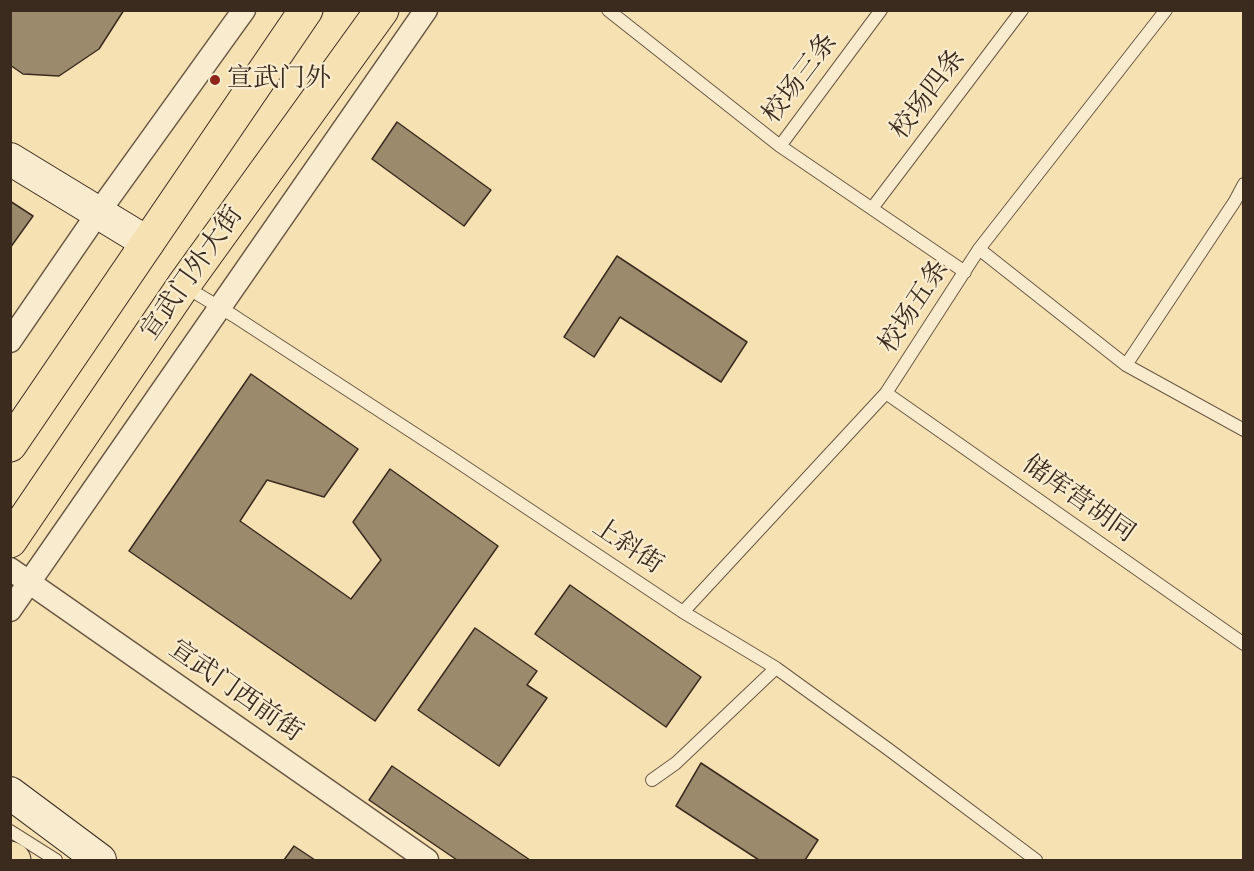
<!DOCTYPE html>
<html>
<head>
<meta charset="utf-8">
<style>
  body { margin:0 }
  #map { position:relative; width:1254px; height:871px; overflow:hidden; background:#f6e1b3; font-family:Cardo,serif }
  canvas { display:block }
  .frame { position:absolute; inset:0; border:12px solid #3b2b1f; pointer-events:none }
</style>
</head>
<body>
<div id="map">
<canvas width="1254" height="871"></canvas>
<div class="frame"></div>
</div>
<script>
const ctx = document.querySelector('canvas').getContext('2d');
ctx.lineJoin = 'round';
function fillPath(path, color) { ctx.fillStyle = color; ctx.fill(path, 'evenodd'); }
function strokePath(path, color, width, dash) { ctx.strokeStyle = color; ctx.lineWidth = width; ctx.lineCap = dash ? 'butt' : 'round'; ctx.setLineDash(dash || []); ctx.stroke(path); }
function write(font, color, halo, rows, align = 'center') {
  ctx.font = font + ' Cardo,"Noto Serif SC",serif'; ctx.lineWidth = 4.5; ctx.setLineDash([]); ctx.textBaseline = 'middle'; ctx.strokeStyle = halo; ctx.fillStyle = color; for (const [text, x, y, turn = 0] of rows) {
    ctx.save(); ctx.translate(x, y); ctx.rotate((+turn || 0) * Math.PI / 180); ctx.textAlign = isNaN(turn) ? turn : align; if (halo) ctx.strokeText(text, 0, 0); ctx.fillText(text, 0, 0); ctx.restore();
  }
}
const building = new Path2D(`
  M10,10H124L99,49L59,76L23,74L10,65Z
  M397,122L491,190L464,226L372,159Z
  M10,201L33,216L10,248Z
  M617,256L747,342L721,382L620,317L594,357L564,337Z
  M251,374L358,449L324,497L267,480L240,521L351,599L381,560L353,522L390,469L498,546L375,721L129,551Z
  M570,585L701,677L666,727L535,634Z
  M475,628L537,671L527,685L547,698L499,766L418,710Z
  M701,763L818,840L805,860H759L676,806Z
  M392,766L530,860H457L369,800Z
  M294,846L315,860H284Z`);
fillPath(building, '#9c8a6c');
strokePath(building, '#3b2b1f', 1.5);
const lane = new Path2D(`
  M608,10L780,146L965,272
  M780,146L881,10
  M873,207L1022,10
  M979,249L1126,365L1244,430
  M184,286L234,316L449,456L683,612L776,668L888,749L1036,860
  M1126,365L1235,201L1244,184
  M886,393L1244,644
  M683,612L886,393L979,249L1166,10
  M652,780L676,763L776,668
  M10,831L56,860`);
const street = new Path2D(`
  M10,341L98,213L244,10
  M10,569L427,860
  M10,610L426,10`);
const secondary = new Path2D(`
  M10,159L148,243
  M10,793L100,860`);
const primary = new Path2D(`
  M10,445L306,10
  M10,541L183,286L382,10
  M10,858L14,860`);
strokePath(lane, '#6a5844', 14);
strokePath(street, '#6a5844', 25);
strokePath(secondary, '#3b2b1f', 34);
strokePath(primary, '#3b2b1f', 35);
strokePath(lane, '#f9ecce', 12);
strokePath(street, '#f9ecce', 22);
strokePath(secondary, '#f9ecce', 32);
strokePath(primary, '#f6e1b3', 33);
for (const [x, y, r, color] of [
  [215,80,6,"#8f2418"]
]) { const dot = new Path2D(); dot.arc(x, y, r, 0, 2 * Math.PI); ctx.fillStyle = color; ctx.fill(dot); strokePath(dot, '#f9ecce', 2); }
write('26px', '#3b2b1f', '#f9ecce', [
  ["校场三条",801,79,-53],
  ["校场四条",929,95,-53],
  ["宣武门外大街",193,274,-55],
  ["校场五条",915,307,-57],
  ["储库营胡同",1078,500,35],
  ["上斜街",627,547,34],
  ["宣武门西前街",235,692,35]
]);
write('26px', '#3b2b1f', '#f9ecce', [
  ["宣武门外",227,80]
], 'left');
</script>
</body>
</html>
